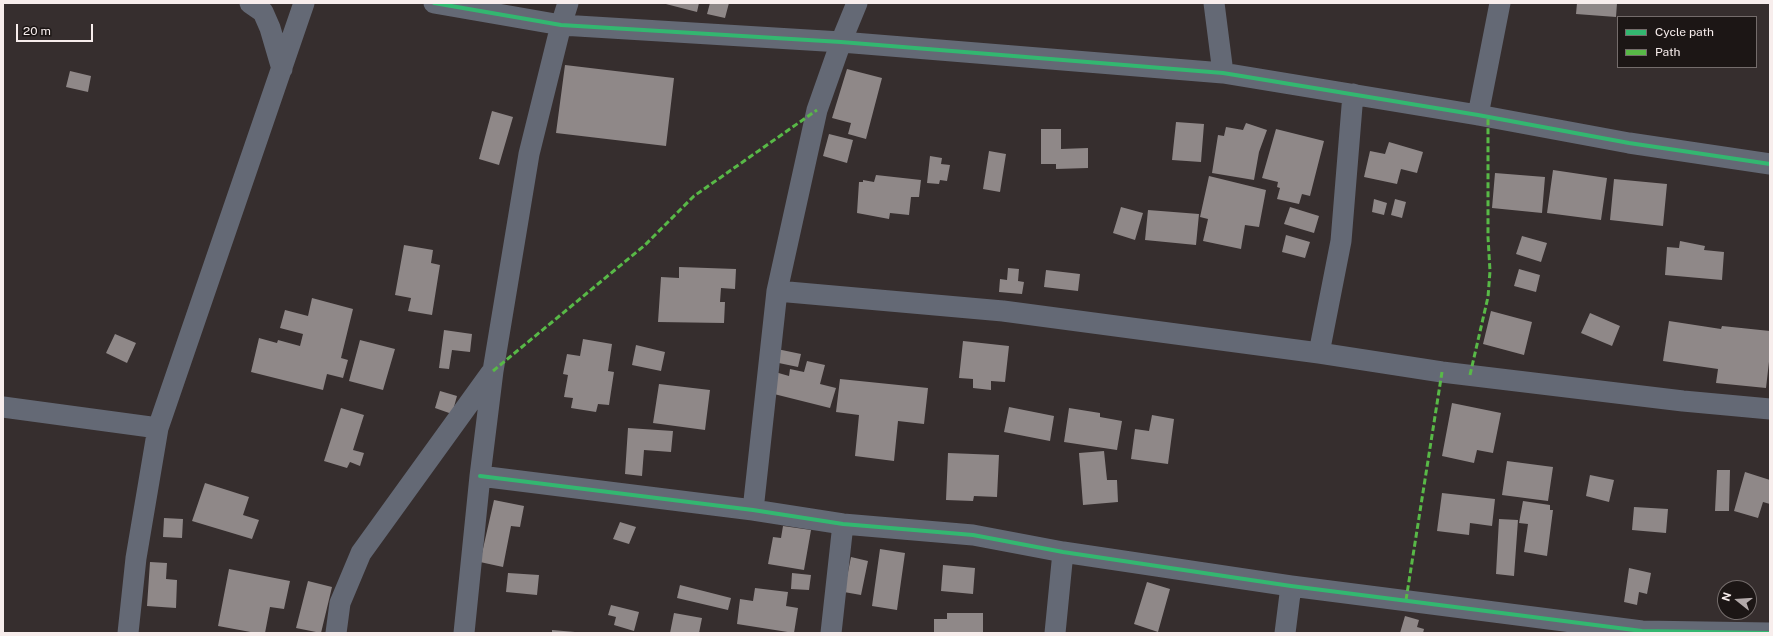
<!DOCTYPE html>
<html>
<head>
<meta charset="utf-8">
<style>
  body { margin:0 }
  #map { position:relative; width:1773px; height:636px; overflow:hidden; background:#362e2e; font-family:"Public Sans",sans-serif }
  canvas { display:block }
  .frame { position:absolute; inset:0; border:4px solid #f7edec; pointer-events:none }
  .legend { position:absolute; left:1617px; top:16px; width:140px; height:52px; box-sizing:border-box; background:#1c1615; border:1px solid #746c6b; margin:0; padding:5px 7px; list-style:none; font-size:12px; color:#f7edec }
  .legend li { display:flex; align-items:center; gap:8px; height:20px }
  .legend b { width:20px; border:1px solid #746c6b }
  .north { position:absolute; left:1717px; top:580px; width:40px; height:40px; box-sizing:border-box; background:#1c1615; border:1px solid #746c6b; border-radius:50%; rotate:287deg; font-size:11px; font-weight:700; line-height:16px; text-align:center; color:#f7edec }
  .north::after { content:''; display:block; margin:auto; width:14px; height:18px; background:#b3aaaa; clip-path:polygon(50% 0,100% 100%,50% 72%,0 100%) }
  .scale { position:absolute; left:16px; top:24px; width:77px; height:18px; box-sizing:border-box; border:2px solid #f7edec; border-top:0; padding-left:5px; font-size:12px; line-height:14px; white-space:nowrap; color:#f7edec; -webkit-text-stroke:3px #1c1615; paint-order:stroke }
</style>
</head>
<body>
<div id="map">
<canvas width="1773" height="636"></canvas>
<div class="frame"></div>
<ul class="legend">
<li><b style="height:5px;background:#33b770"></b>Cycle path</li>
<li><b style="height:5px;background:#58b947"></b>Path</li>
</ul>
<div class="north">N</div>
<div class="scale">20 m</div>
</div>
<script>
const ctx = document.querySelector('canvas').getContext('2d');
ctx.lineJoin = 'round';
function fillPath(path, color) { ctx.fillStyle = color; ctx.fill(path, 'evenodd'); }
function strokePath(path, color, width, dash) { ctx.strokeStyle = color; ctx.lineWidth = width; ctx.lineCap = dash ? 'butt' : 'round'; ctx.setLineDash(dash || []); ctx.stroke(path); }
fillPath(new Path2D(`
  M662,3H699L697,12Z
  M710,3H729L725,18L707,14Z
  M1577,3H1617L1616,17L1576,14Z
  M565,65L674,78L666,146L556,133Z
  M847,69L882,78L866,139L848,134L851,123L832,118Z
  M70,71L91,76L88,92L66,87Z
  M492,111L513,117L499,165L479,159Z
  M1176,122L1204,124L1201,162L1172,160Z
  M1246,123L1267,130L1259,152L1254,180L1212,173L1218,135L1224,136L1226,127L1243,130Z
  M1041,129H1061V149L1088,148V168L1056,169V164H1041Z
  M1276,129L1324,141L1310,196L1302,194L1299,204L1277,199L1280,188L1277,187L1278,182L1262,178Z
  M829,134L853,140L847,163L823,156Z
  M1389,142L1423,152L1417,173L1401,169L1397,184L1364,177L1370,151L1385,154Z
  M989,151L1006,154L1000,192L983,189Z
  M930,156L942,158L941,164L950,165L947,181L940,180L939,184L927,183Z
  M1553,170L1607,178L1601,220L1547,213Z
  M1495,173L1545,177L1542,213L1492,208Z
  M876,175L921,180L919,197H911L909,215L890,213L889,219L857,213L859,182H863V180L874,182Z
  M1209,176L1266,190L1259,227L1245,225L1241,249L1203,241L1208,219L1200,217Z
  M1614,179L1667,184L1663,226L1610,220Z
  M1374,199L1387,203L1384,215L1372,212Z
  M1395,199L1406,202L1402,218L1391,215Z
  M1121,207L1143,213L1135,240L1113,233Z
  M1290,207L1319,216L1314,233L1284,224Z
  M1148,210L1199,214L1196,245L1145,240Z
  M1286,235L1310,242L1305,258L1282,252Z
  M1522,236L1547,243L1541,262L1516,254Z
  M1680,241L1705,246L1704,250L1724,252L1722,280L1665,275L1667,247L1679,248Z
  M404,245L433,250L431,263L440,265L432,315L408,311L411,298L395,295Z
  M679,267L736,269L735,289L721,288L720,302H725L724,323L658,322L661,277L679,278Z
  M1008,268L1019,269L1018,281L1024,282L1022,294L999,292L1000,279L1007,280Z
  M1519,269L1540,275L1536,292L1514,286Z
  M1046,270L1080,274L1078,291L1044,287Z
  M312,298L353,309L341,358L348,360L343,378L327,374L323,390L251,372L259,338L277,343L278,340L300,346L303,334L280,328L285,310L308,316Z
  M1491,311L1532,322L1524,355L1483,344Z
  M1590,313L1620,326L1612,346L1581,333Z
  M1669,321L1721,329L1722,326L1770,331V353L1766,388L1716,383L1718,369L1663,361Z
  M444,330L472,334L470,352L452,350L449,369L439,368Z
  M115,334L136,343L127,363L106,353Z
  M583,339L612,344L608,371L614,372L609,405L598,404L596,412L571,408L573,398L564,397L568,375L563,374L567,354L580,356Z
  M360,340L395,349L383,390L349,381Z
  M963,341L1009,346L1005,382L991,381V390L973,388V379L959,378Z
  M636,345L665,352L661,371L632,365Z
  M777,349L801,354L798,367L774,362Z
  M807,361L825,365L820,384L836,388L830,408L770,393L775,372L789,376L790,369L804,372Z
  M840,379L928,388L924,424L898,421L894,461L855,456L859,415L836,412Z
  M659,384L710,390L705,430L653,423Z
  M440,391L457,396L452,414L435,408Z
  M1452,403L1501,413L1493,453L1477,450L1474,463L1442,456Z
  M1009,407L1054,416L1050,441L1004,432Z
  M341,408L364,415L353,450L364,453L360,466L350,462L347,468L324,461Z
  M1069,408L1100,413V417L1122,421L1117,450L1064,442Z
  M1152,415L1174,419L1168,464L1131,459L1135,429L1149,431Z
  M628,428L673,431L671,452L644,450L642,476L625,474Z
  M1104,451L1107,480H1117L1118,502L1083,505L1079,453Z
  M948,453L999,455L997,497L974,496L973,501L946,500Z
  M1507,461L1553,467L1548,501L1502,495Z
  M1717,470H1730L1729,511H1715Z
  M1745,472L1770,480V504L1763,502L1758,518L1734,511Z
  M1590,475L1614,480L1609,502L1586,496Z
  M205,483L249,497L243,515L259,520L252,539L192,521Z
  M1442,493L1495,499L1492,526L1470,523L1469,535L1437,531Z
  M494,500L524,506L520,527L511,526L503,567L480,562Z
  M1523,501L1550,505V510H1553L1547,556L1524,552L1528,524L1519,523Z
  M1634,507L1668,509L1666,533L1632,530Z
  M164,518L183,519L182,538L163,537Z
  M1499,519L1518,520L1514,576L1496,574Z
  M620,522L636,527L629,544L613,539Z
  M783,526L811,530L804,570L768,564L773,537L781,538Z
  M880,549L905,553L897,610L872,606Z
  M851,557L868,561L861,595L844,592Z
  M150,562L167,563L166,579L177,580L176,608L147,606Z
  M943,565L975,568L973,594L941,591Z
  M1629,568L1651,573L1647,594L1639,592L1637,605L1624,602Z
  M229,569L290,581L284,609L270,607L265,633H256L218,626Z
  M508,573L539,575L537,595L506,592Z
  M792,573L811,575L809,590L791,589Z
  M308,581L332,587L321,633L296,628Z
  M1147,582L1170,589L1158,632L1134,624Z
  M680,585L731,598L728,610L677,598Z
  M755,588L788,592L786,606L798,608L794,633L737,624L740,599L753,601Z
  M611,605L639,612L634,631L614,625L616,617L608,615Z
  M674,613L702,618L699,633H670Z
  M947,613H983V633H934V619H947Z
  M1405,616L1419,620L1417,627L1424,629L1423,633H1400Z
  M552,630L575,632V633H552Z`), '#8f8888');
strokePath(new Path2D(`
  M250,3L263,12L270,28L282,69
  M434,3L561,25L841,42L1223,73L1478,115L1629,143L1770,164
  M1214,3L1223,73
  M1478,115L1500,3
  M777,291L1003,311L1319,353L1442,372L1683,401L1770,409
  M1319,353L1341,241L1353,94
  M3,407L158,428
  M480,476L753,510L843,524L973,535L1063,552L1291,586L1642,631L1770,633
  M753,510L777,291L817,110L841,42L857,3
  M128,633L136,558L158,428L304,3
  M336,633L340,603L361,553L491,373
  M464,633L480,476L493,371L529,154L561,25L568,3
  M831,633L843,524
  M1055,633L1063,552
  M1285,633L1291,586`), '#646975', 21);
strokePath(new Path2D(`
  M493,371L645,245L694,196L817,110
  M1470,375L1488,297L1490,271L1488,237V117
  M1406,600L1442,372`), '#58b947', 3, [6, 3]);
strokePath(new Path2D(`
  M434,3L561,25L841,42L1223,73L1478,115L1629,143L1770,164
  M480,476L753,510L843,524L973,535L1063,552L1291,586L1642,631L1770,633`), '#33b770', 4);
</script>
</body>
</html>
